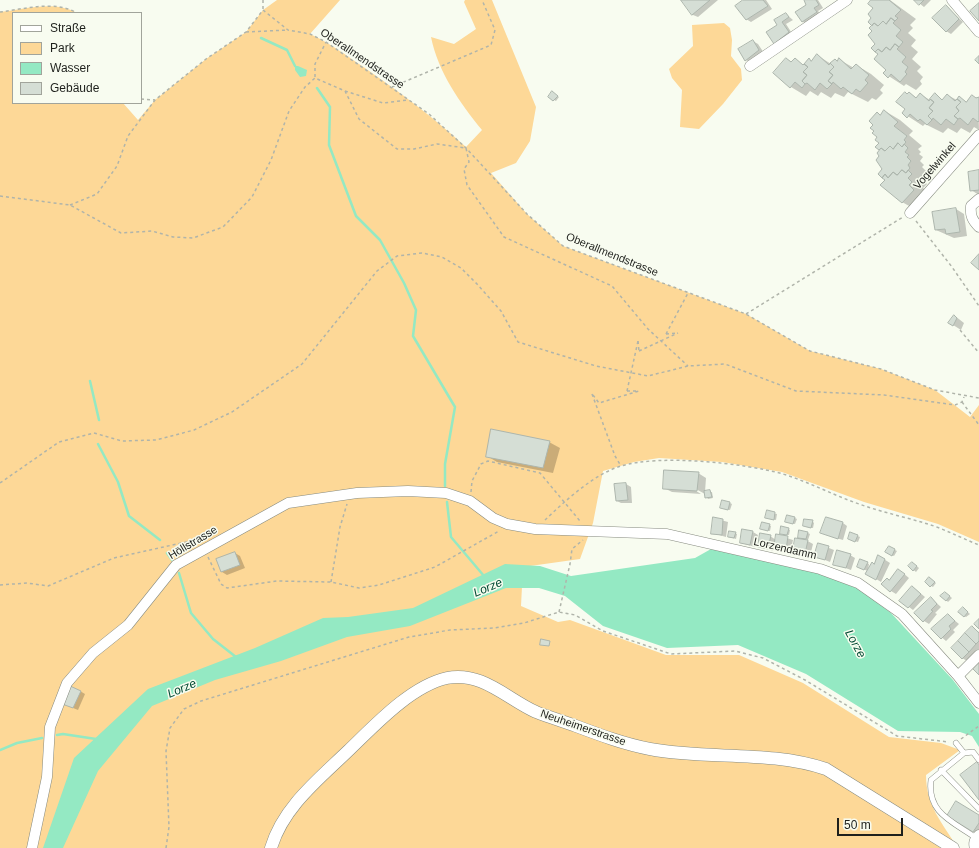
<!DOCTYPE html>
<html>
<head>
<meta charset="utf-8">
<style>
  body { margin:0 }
  #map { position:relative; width:979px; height:848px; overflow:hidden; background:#f8fcf0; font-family:Arial,sans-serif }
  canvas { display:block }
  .legend { position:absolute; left:12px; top:12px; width:130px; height:92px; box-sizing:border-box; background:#f8fcf0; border:1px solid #a1a49b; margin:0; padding:5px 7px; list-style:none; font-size:12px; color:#1e201c }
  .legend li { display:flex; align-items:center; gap:8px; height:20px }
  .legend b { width:20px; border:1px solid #a1a49b }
  .scale { position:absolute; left:837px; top:818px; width:66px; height:18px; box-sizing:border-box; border:2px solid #1e201c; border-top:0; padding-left:5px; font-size:12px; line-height:14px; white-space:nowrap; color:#1e201c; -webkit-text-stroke:3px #f8fcf0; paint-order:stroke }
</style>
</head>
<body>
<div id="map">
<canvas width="979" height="848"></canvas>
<ul class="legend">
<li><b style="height:5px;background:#fff"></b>Straße</li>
<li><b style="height:11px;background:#fdd897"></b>Park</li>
<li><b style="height:11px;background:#94e9c3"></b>Wasser</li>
<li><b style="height:11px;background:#d5ded5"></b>Gebäude</li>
</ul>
<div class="scale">50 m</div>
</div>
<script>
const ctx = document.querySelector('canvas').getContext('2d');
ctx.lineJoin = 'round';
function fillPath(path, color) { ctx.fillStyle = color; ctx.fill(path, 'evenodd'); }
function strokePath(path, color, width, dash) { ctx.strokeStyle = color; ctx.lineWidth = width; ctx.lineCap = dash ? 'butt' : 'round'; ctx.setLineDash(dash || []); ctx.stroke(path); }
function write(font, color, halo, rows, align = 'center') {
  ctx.font = font + ' Arial,sans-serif'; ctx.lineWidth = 3; ctx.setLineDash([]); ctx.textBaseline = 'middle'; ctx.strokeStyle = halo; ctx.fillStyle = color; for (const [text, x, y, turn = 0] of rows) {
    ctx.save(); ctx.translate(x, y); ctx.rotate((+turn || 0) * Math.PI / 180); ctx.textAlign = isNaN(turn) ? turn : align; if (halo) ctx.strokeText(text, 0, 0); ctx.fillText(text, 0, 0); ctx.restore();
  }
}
fillPath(new Path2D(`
  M277,0H340L310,34C330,43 347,56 365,68C401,93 434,118 466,147L482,130C460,103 438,72 431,37L454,44L476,29L464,2L465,0H492L536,107L530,141L516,163L491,173L527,214L563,246L746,314L810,351L881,369L935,390L970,417L979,405V542L938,524L864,502L782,472L722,462L659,458L634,462L603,471L593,523L580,559L523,567L521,606L558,622L570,620L666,655H739L803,683L889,737L941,743L960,750L926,775C926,805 942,823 958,848H0V12C25,9 55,0 77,13H13V103H123L138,120L155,100L206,59L246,32L263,10Z
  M724,23L730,28L732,40L731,56L741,69L742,80L723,104L699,129L680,127L682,90L672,78L669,69L693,46L692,25Z`), '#fdd897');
fillPath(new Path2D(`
  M295,66H298L307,70L306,76L300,77L295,70Z
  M711,549L821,574L859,589L891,613L953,680L979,714V747L972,736L960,732L898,731L806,674L738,645L667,648L603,626L565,596L539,588H506L410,626L347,637L281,661L215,680L152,706L98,771L63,848H43L74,758L148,689L255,648L323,618L348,617L413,608L505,564L540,566L571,576L695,558Z`), '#94e9c3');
fillPath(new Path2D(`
  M682,0H718L698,17L693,15Z
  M745,0H766L772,9L751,22L746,19Z
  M806,0H818L823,8L818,11L821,15L807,24L803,22L807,5Z
  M873,0H890L916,19L910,25L913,28L908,33L916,40L911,46L918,52L912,59L921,67L917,71L923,77L920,81L922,84L916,90L906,84L904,86L884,73L887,70L879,54L874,31L875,8Z
  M915,0H931L924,7Z
  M946,6L963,22L951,34L946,31Z
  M786,14L793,20L786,24L793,35L775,43L778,25Z
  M753,41L758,44L764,53L751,63L746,60Z
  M817,55L831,64L840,60L854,68L856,65L871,74L884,85L880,90L883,93L876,100L872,98L868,102L848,92L844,97L835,93L831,98L821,92L818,96L810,91L806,96L791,87L787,59L792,62L795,60L804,65L809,60L812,61Z
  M909,93L917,98L920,94L930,100L935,95L943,100L947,95L957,100L959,97L967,102L978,97L979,130L974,127L970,133L961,128L957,133L948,128L943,133L925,124L923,126L903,113L906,109Z
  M555,94L559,97L556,101L554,100Z
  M885,111L900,120L913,131L909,135L922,146L918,149L921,152L919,154L923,157L920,161L924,165L922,167L926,171L922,175L925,177L923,180L927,184L923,188L927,191L918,211L902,202L886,180L881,150L877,147L880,143L878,137L881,116Z
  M979,171V195L971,190Z
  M956,209L964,214L967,236L954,238L936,230Z
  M955,316L964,323L961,330L950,323Z
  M549,442L560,448L553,473L497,462L487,456Z
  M698,473L706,478L705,492H712L713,498L708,499L705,494L694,488L693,489L701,494L672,492L664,488Z
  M626,484L631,487L632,503H621L617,501L615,485Z
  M730,503L732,504L730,510L723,508Z
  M768,512L777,514L776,520L768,518Z
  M714,518L728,522L726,537L712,533Z
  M795,518L797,519L795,524L786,522Z
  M812,521L814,523L813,528L806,527Z
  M843,523L847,526L843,540L826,535Z
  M769,525L771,526L770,531L762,529Z
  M788,529L790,530L789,535L783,534Z
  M753,532L758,535L755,547L741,543Z
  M735,533L737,534L736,539L729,537Z
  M808,533L810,534L808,540L804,539L813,544L810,556L794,551L805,541L799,537Z
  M851,533L860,537L858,542L851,540Z
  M777,535L793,540L790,553L780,551L774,547L773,551L759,546L770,536L776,540Z
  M819,544L834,550L830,562L815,556Z
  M889,547L897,551L894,556L886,552Z
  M235,553L240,556L245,568L227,575L222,572L218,560Z
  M850,555L855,558L851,570L834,564Z
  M879,556L890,563L881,582L867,573L868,571L860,568L867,563L869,564L868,570L874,565Z
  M914,564L919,568L916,572L909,566Z
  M903,573L909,578L896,594L891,591L887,579L890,580Z
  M931,579L936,583L933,587L931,586Z
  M913,587L925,597L913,610L901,601Z
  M947,594L952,598L948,602L946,600Z
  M931,598L941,607L935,613L937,614L929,624L924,621Z
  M965,610L970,614L966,617L964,616Z
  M948,615L959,624L953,630L955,632L946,641L932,629Z
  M972,627L979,632V649L967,661L962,658Z
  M80,691L85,694L78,710L68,706Z
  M948,816H979V835L974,832Z`), '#0003');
strokePath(new Path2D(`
  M261,38L287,50L295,66
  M317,88L330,107L329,145L356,216L380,240L404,283L416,310L413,336L455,407L445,464V486
  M90,381L99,420
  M98,444L118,482L129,516L160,540
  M447,502L451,537L484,576
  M167,553L172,560
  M179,573L191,613L213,639L236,657
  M57,735L63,734L96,739
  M0,750L17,743L42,738`), '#94e9c3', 2.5);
const building = new Path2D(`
  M681,0H710L692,15Z
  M743,0H763L768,6L746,20L735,6Z
  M816,0L819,5L814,8L817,12L802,22L795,12L806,5L804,0Z
  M871,0H889L901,10L895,16L898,18L895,21L891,18L886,24L883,21L878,26L874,23L872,26L868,22L871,18L868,14L873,8L868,4Z
  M914,0H924L919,5Z
  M979,3V21L970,11Z
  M946,5L959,19L946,32L932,18Z
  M786,13L789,17L782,22L789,32L774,44L766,32L777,25L774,20Z
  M891,18L895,21L893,23L901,30L896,36L903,42L899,47L895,44L890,50L886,47L882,52L878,49L875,52L871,48L875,44L868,35L872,31L869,28L874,23L878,26L883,21L886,24Z
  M753,40L759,50L745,61L738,49Z
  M895,44L899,47L897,49L906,57L902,62L908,67L905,72L907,74L900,82L891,74L888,78L883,73L886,70L874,59L878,54L875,52L878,49L882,52L886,47L890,50Z
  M817,54L829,65L830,63L834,67L829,72L833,75L828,81L832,84L827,89L820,83L815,90L807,83L805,84L802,81L807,75L803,72L808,67L804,64L809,58L811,61Z
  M979,56V64L975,60Z
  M786,58L791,62L795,58L803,65L804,64L808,67L803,72L807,75L802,81L805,84L802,88L795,82L790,88L773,73Z
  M839,58L851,69L856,64L869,75L865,80L868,83L860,92L856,89L852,94L843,87L841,89L833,82L832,84L828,81L833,75L829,72L834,67L830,63L835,59L837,61Z
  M552,91L558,96L553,101L548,97Z
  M905,92L907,94L909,92L916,98L920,93L929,101L930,99L934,102L929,108L933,111L928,116L932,120L927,125L920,119L918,121L910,114L907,118L902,113L905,109L896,102Z
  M935,93L942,100L947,94L955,101L957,99L961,102L956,107L959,111L954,116L958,119L954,125L946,119L941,125L933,118L932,120L928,116L933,111L929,108L934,102L930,99Z
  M972,95L976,98L979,97V121L978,122L973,118L968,125L960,118L958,119L954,116L959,111L956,107L961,102L957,99L959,96L966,102Z
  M884,110L898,122L894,126L907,136L904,140L906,142L902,147L898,143L893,149L890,146L885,151L881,148L879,150L875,147L879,143L875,140L877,137L872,133L874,131L870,128L873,125L869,121L877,112L880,115Z
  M898,143L902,147L904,144L908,148L905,152L909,155L907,157L911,161L908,165L910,168L906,173L902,170L897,175L893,172L888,178L885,174L882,178L878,174L882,169L876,160L879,156L877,153L881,148L885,151L890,146L893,149Z
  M902,170L906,173L908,170L912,174L908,178L912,182L909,185L914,190L902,203L880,185L885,180L882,178L885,174L888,178L893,172L897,175Z
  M979,170V190L970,191L968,172Z
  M956,208L960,232L946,234L945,229L935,230L932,212Z
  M979,254V270L971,263Z
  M954,315L957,318L953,326L948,323Z
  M491,429L550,441L543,468L486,457Z
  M664,470L699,472L697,491L663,489Z
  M626,483L628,500L616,501L614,484Z
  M710,490L712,497L705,498L704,491Z
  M722,500L730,502L728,510L720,508Z
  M767,510L775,512L774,520L765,518Z
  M787,515L795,517L793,524L785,522Z
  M713,517L723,519L722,535L711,534Z
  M826,517L843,522L838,539L820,533Z
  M804,519L813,520L811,528L803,526Z
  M762,522L770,524L768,531L760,529Z
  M781,526L789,528L787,535L780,534Z
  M742,529L753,531L750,545L740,543Z
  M799,530L808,532L806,539L798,538Z
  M729,531L736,532L734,538L728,537Z
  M850,532L858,535L855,542L848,539Z
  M760,533L771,535L768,549L758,547Z
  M776,534L788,536L786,550L774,548Z
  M795,538L808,540L805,554L793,551Z
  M818,543L829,546L825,560L814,557Z
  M889,546L895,549L892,556L885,552Z
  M837,550L851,554L846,568L833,565Z
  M235,552L240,565L221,572L216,559Z
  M878,555L885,559L876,580L865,574L872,562L874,564Z
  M860,559L868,562L864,570L857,567Z
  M912,562L917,566L913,571L908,566Z
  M898,569L905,574L890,592L881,584L887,578L889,580Z
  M929,577L935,582L930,587L925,582Z
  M912,586L921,594L908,608L899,601Z
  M945,592L950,596L946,601L940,596Z
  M931,597L937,604L931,610L933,611L923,622L914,613Z
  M963,607L968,612L964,617L958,612Z
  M948,614L955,621L949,626L951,629L941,639L931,629Z
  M979,619V629L974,624Z
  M972,626L979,633V641L976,644L965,633Z
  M965,633L976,644L969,652L958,641Z
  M541,639L550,641L549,646L540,645Z
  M958,641L969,652L962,659L951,648Z
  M979,663V675L973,669Z
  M70,686L81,691L73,708L62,704Z
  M977,762L979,765V800L960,775Z
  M956,801L979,815V823L973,832L947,816Z`);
fillPath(building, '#d5ded5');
strokePath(building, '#adb6ad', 1);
const service = new Path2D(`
  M956,743L964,753
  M941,770L979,809
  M976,838C952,821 927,813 931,780L964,753L973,752L979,760`);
const minor = new Path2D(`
  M952,0L979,32
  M750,66L847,0
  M979,199L971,206C970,215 972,220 979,227
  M910,213L979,135
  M958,676L979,655
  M32,848L47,777L50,727L67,683L93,653L128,625L176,565L288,503L357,493L408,491L446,493L470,501L493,518L507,524L535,529L667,534L820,569L858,583L902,614L958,676L979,703
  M975,848C973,843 975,838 979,835`);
const tertiary = new Path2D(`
  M271,848C283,807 319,779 349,750C375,725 411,686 447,678C482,671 507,699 536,712C549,717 562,721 576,726C600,735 624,744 650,749C708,760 769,750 826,769L953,848`);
strokePath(service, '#878b80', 6);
strokePath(minor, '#878b80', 11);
strokePath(tertiary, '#878b80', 13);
strokePath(new Path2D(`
  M263,0V10
  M263,10L288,30L310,34L326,42L429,114L466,148L527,214L563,246L746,314L810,351L881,369L935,390L979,398
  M0,12C25,9 55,0 77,13
  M246,32L288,30
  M315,77V64L326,42
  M392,87L491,45L495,30L482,0
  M345,91L383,103L408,100
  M141,99L155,100
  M0,196L70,205L121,233L152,231L173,237L193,238L223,227L252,197L271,160L289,111L305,87L315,78L345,91L359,119L397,149H414L437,144L466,148L469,162L464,169L467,185L504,237L612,286L648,329L688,366
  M70,205L97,194L117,166L128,136L155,100L206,59L246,32L263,10
  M916,221L952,267L979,306
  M746,314L903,217
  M960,330L979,353
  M666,334L688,293
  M666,334L678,333
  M638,341L639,351
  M627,391H637
  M592,394L615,456L621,466
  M593,395L599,403L639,391
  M962,402L979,425
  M0,483L59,442L94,433L122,441L156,440L194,430L232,412L302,364L377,271L397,256L422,253L442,257L461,268L477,284L501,311L518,342L596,366L648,376L688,366L725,364L796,391L884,395L955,405L962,402L964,397
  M471,492L472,481L481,464L488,461L540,473L580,521
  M545,520C565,501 594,474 621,466C659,454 744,463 783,474C809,482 833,495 859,504C884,513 910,518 934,526C950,532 964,539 979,545
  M208,557L221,584L227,588L277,581L331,582L359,588L379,585L435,567L499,531
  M331,582L340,527L347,504
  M0,585L27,583L48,586L114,558L204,538
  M559,612L570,564L572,549L583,540
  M961,739L979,726
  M166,848L169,827L166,751L170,728L184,709L201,701L409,637L450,630L494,628L524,623L559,612L575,615L603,631L671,654L735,651L763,658L805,680L897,736L949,742`), '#b0b4aa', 1.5, [3, 3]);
strokePath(service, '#fff', 5);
strokePath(minor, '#fff', 10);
strokePath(tertiary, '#fff', 12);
strokePath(new Path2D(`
  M639,351L678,333
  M627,391L638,341`), '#b0b4aa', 1.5, [3, 3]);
write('11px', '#1e201c', '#f8fcf0', [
  ["Oberallmendstrasse",362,59,34],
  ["Vogelwinkel",935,166,-49],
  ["Oberallmendstrasse",612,255,22],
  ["Höllstrasse",193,543,-31],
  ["Lorzendamm",785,549,13],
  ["Neuheimerstrasse",583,728,19]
]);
write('italic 12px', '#004a33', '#f8fcf0', [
  ["Lorze",488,588,-23],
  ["Lorze",855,644,61],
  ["Lorze",182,689,-23]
]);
</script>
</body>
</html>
